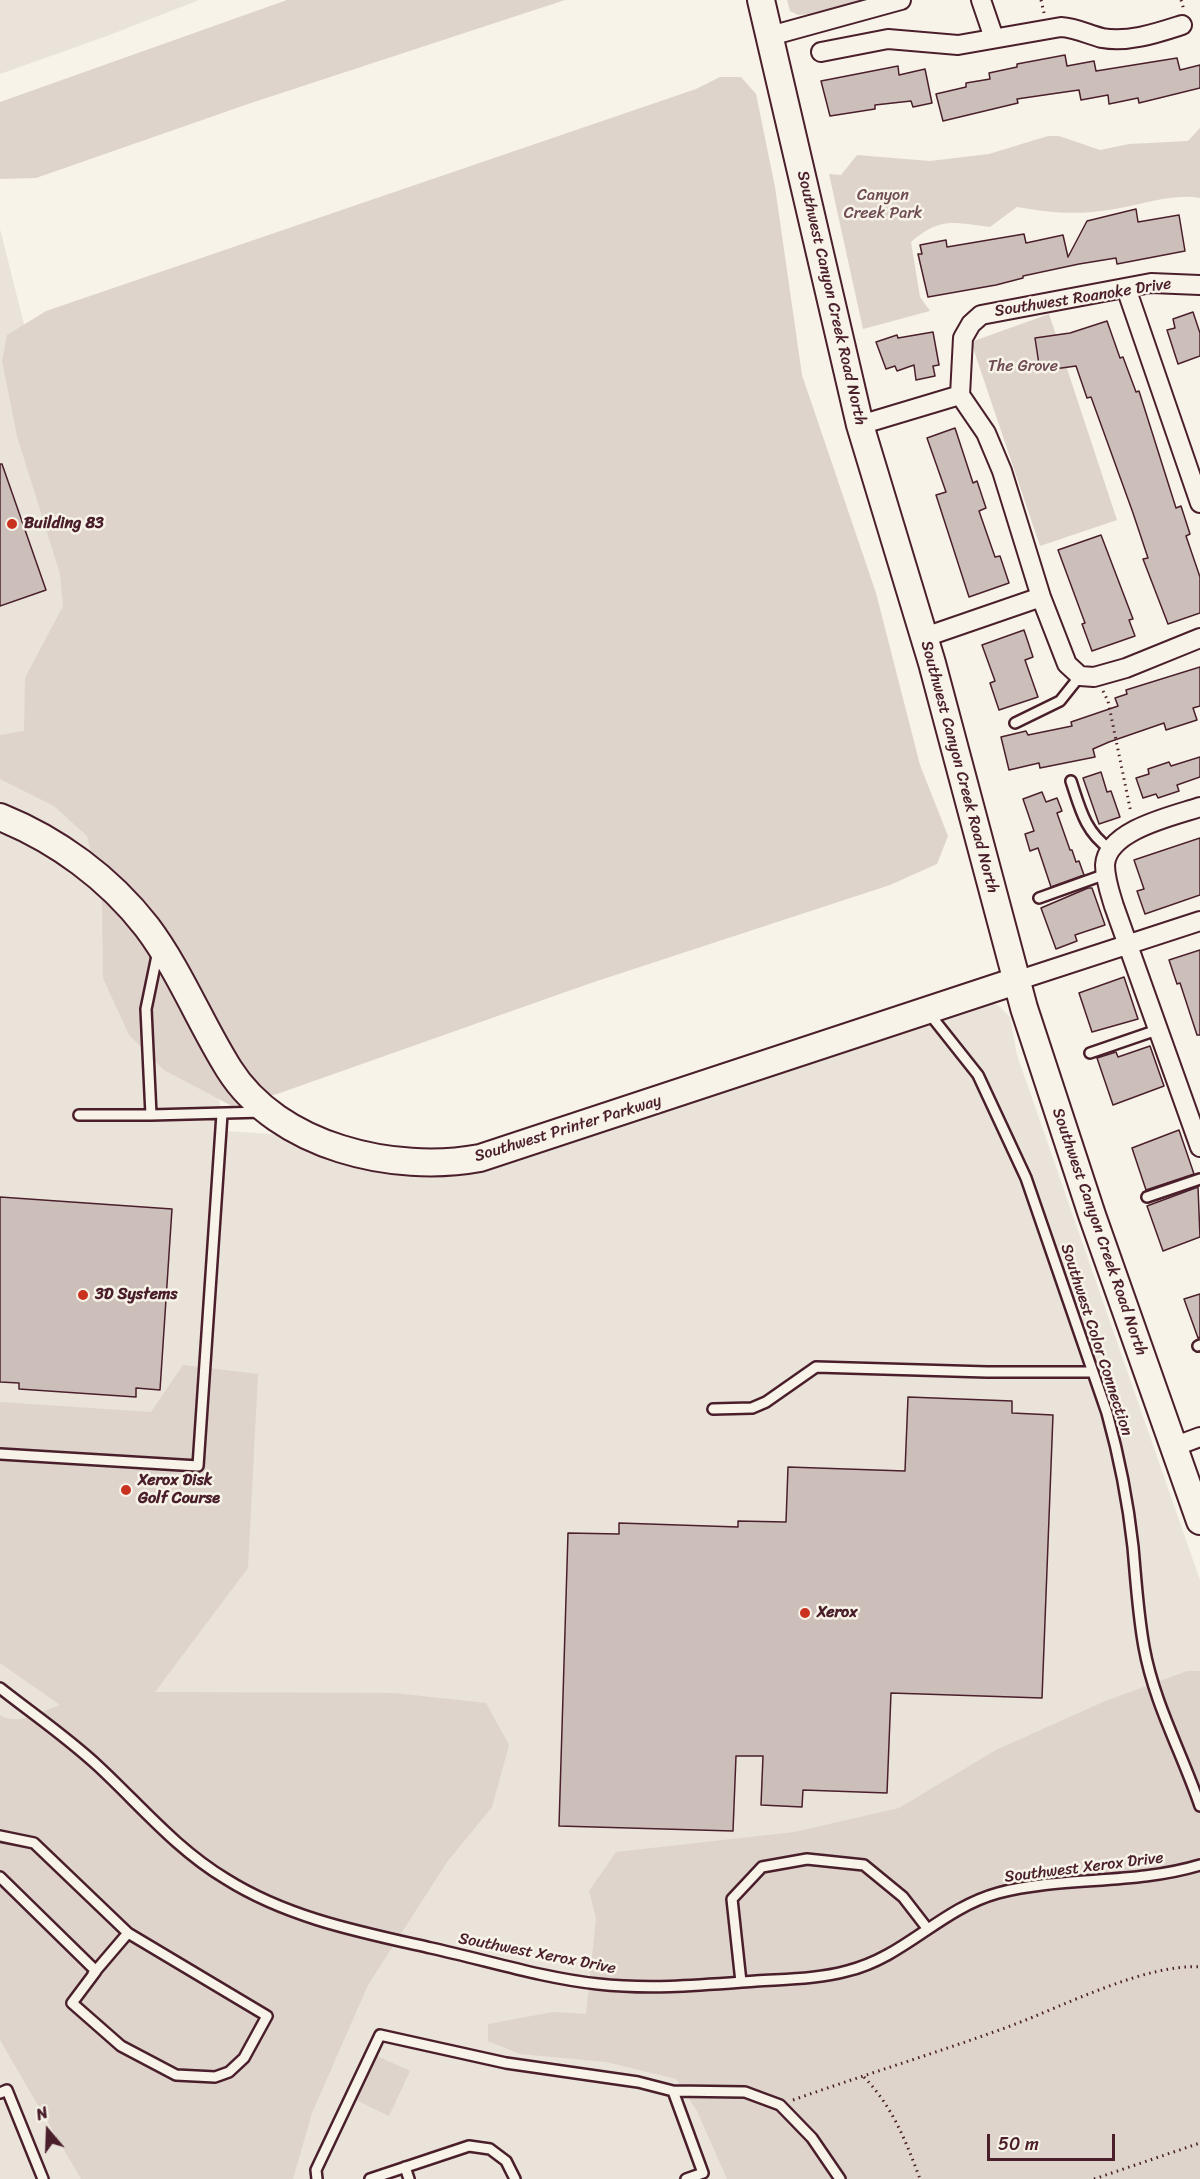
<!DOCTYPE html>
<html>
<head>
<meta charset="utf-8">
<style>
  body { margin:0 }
  #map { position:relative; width:1200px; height:2179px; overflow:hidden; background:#f7f3e8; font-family:Sriracha,sans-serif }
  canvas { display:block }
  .north { position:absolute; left:18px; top:2101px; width:60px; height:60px; -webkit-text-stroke:4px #f7f3e8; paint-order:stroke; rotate:341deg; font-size:16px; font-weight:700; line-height:24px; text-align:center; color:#4a1f2b }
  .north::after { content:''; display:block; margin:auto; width:21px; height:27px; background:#4a1f2b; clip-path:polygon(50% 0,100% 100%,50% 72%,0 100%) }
  .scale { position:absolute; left:987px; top:2134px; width:128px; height:27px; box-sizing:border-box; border:3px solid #4a1f2b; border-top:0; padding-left:8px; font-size:18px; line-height:21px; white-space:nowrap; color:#4a1f2b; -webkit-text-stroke:4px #f7f3e8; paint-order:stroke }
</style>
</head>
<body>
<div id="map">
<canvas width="1200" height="2179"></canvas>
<div class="north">N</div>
<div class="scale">50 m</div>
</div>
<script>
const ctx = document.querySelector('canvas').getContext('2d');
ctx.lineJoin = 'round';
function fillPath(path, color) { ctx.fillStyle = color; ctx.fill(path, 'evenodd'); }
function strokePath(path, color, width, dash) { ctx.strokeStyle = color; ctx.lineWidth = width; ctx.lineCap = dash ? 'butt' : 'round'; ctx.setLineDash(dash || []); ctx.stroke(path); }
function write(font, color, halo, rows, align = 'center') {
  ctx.font = font + ' Sriracha,sans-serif'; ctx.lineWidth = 5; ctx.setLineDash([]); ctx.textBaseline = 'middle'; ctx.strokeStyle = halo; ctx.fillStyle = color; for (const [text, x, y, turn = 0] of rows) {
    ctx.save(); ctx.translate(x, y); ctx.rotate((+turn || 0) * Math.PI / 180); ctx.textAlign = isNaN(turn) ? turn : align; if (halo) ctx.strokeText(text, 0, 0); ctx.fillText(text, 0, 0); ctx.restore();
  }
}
fillPath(new Path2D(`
  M0,0H199L107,36L0,74Z
  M0,229L227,1131L313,1137L359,1166L454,1175L529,1157L981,1001L998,1005L1010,1017L1017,1055L1200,1580V2179H0Z`), '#eae3da');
fillPath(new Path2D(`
  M287,0H565L248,104L36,178L0,179V102Z
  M787,0H861L810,14L798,15L790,11Z
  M720,77H741L756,94L775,187L802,375L876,593L920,765L948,836L937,864L890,885L591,983L277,1094L232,1106L164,1070L129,1035L103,978L102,899L87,836L54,806L0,779V735L24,731L25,678L63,606L60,574L17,436L2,361L7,335L46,311L696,89Z
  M1200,128V198C1171,193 1139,206 1109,210C1072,215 1054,213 1017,207L990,227C954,223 941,216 911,242L920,297L930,311L863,329L829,174L841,175L857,155L930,161L989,154L1048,136H1059L1100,150L1129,144L1188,141Z
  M1049,314L1117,520L1040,546L971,342Z
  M183,1365L258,1374L248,1568L155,1692L394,1693L486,1703L509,1745L492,1807L447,1862L368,1985L312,2113L293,2179H81L0,2040V1715C17,1727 42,1711 60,1705L0,1663V1402L151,1412Z
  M1187,1671H1200V2179H727L697,2111L676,2079L606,2062L520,2054L488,2041V2024L553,2012L586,2014L596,1918L589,1891L616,1852L794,1832L899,1808L996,1750L1103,1702Z
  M377,2056L410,2071L389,2116L356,2100Z`), '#ded4cc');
const building = new Path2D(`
  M1065,55L1067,66L1094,61L1096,71L1177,58L1180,70L1200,65V88L1139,103L1138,98L1109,104L1108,95L1081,100L1079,90L1051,94L1017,99L1018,103L943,121L936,94L966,87V83L990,79L989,73L1017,67V64Z
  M898,66L899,75L925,69L932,103L913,107L911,101L875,105V109L830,116L821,81Z
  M1136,209L1138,222L1179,215L1185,251L1117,264L1116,258L1079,264L1023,276V278L996,285L928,297L918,254H922L920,245L946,240L947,247L1024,234L1026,243L1063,235L1068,257L1087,221Z
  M1193,312L1200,333V356L1178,364L1167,330L1175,328L1173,319Z
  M1107,321L1120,358L1123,357L1136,392L1139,391L1176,508L1181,506L1190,534L1186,536L1200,577V613L1168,624L1143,559L1148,558L1133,513L1091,397L1087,398L1076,366L1040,371L1035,338L1070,333Z
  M933,332L939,365L933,366L935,376L916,380L914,365L897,371L895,366L886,369L876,342L897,335L898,338Z
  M955,428L973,483L977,481L986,508L979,511L995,557L1000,556L1009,583L969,597L936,495L946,492L927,438Z
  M0,464H2L46,590L0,606Z
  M1101,535L1133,619L1129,620L1135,636L1092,651L1082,624L1085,623L1058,550Z
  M1024,630L1033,657L1025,660L1038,697L999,710L990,683L995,681L982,645Z
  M1200,667V706L1193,708L1197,720L1166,730L1164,723L1109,742L1093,749L1095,757L1040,768L1039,763L1009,770L1001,737L1026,731L1028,735L1072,726L1071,722L1118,706L1115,698L1127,694L1126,690Z
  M1200,757V777L1177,785L1179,791L1158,798L1156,794L1143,798L1136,778L1149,774L1148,769L1169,762L1171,766Z
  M1101,772L1107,792L1111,791L1120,817L1099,824L1083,778Z
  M1042,792L1046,802L1057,798L1062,811L1057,813L1070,850H1072L1076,862L1079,861L1084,875L1051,887L1038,848L1030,851L1025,834L1034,831L1023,799Z
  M1200,838V895L1145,914L1137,891L1144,889L1134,860Z
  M1088,888H1092L1105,925L1075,935L1077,941L1056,949L1041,908Z
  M1200,950V1035H1197L1180,983L1177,984L1169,960Z
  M1124,977L1138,1019L1092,1032L1079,993Z
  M1150,1046L1164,1086L1113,1105L1097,1058L1116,1052L1118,1057Z
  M1179,1130L1194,1174L1146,1190L1132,1148Z
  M1198,1187L1200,1237L1163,1251L1147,1206Z
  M0,1197L172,1209L160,1390L136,1388V1397L19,1389V1383L0,1382Z
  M1200,1294V1337L1198,1338L1184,1299Z
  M908,1397L1012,1401V1413L1053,1415L1042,1698L891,1693L887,1793L803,1790L802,1807L761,1805L763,1756H736L733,1831L559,1826L568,1533L619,1534V1523L738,1527V1521L786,1522L788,1467L905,1471Z`);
fillPath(building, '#ccbfb9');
strokePath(building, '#4a1f2b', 1.5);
const lane = new Path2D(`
  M1015,723L1060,701L1080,676
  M1071,781C1080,808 1085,832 1110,849
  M1039,898L1106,874
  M158,951L146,1009L151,1115L263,1112
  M928,1012L978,1075L1026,1178L1107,1413C1119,1456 1128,1502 1133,1547C1136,1581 1138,1614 1144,1647C1154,1703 1182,1753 1200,1806
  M1090,1053L1157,1030
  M79,1115H151
  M1147,1197L1200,1179
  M1198,1346L1200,1345
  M713,1409L752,1408L766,1402L816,1367L987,1372H1093
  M0,1454L198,1466L222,1114
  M0,1688C33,1714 68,1738 98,1766C140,1805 176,1849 226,1879C288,1918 360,1932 431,1948C486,1960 542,1978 598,1984C651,1990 703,1985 756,1981C786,1979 818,1979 847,1971C905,1957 940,1909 998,1893C1063,1876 1134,1885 1200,1865
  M0,1836L34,1843L128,1933L267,2016L244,2058L229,2072L215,2077L176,2075L121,2046L72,2003L96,1971L0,1877
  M93,1974L128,1933
  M741,1982L732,1899L762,1867L807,1859L864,1865L903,1897L927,1928
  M673,2091L703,2173L686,2179
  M0,2093L7,2090L43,2179
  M405,2167L409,2179
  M317,2179L316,2170L380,2035L506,2063L638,2082L673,2091L745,2092L780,2105L812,2138L840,2179
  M370,2179L469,2146L490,2149L506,2161L515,2179`);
const street = new Path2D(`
  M981,0L994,38
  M770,36L901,0
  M821,52L888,39L958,45L1061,27C1076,28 1087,34 1102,38C1128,43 1157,33 1182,25
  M1200,285L1151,283L981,315L971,324L963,338L960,395L986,433L1002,471L1041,597L1067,664L1080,676L1094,677L1126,668L1200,638
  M1126,288L1200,503
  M860,425L960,395
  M925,637L1041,597
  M1200,807C1173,816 1107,830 1105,865C1105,879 1110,893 1114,906L1200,1147
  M1016,981L1200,921
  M1173,1447L1200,1437`);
const secondary = new Path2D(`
  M761,0L860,425L932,663L1024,1008L1092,1215L1200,1521
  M0,817C57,840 109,878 147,927C180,971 200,1023 229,1069C278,1147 394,1174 480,1158L1016,981`);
strokePath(lane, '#4a1f2b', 14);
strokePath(street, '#4a1f2b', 22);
strokePath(secondary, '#4a1f2b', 30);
strokePath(new Path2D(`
  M1041,0L1044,13
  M1181,0L1184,10
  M1103,691L1108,701L1131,813
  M864,2077C892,2106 906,2141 920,2179
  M793,2100C866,2074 940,2052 1013,2025C1063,2006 1148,1963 1200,1967
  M1094,2179L1200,2143`), '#4a1f2b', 3, [1.5, 4.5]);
strokePath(lane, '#f7f3e8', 9);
strokePath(street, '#f7f3e8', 18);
strokePath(secondary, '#f7f3e8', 26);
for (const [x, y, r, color] of [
  [12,524,6,"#c8321e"],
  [83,1295,6,"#c8321e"],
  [126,1490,6,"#c8321e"],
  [805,1613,6,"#c8321e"]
]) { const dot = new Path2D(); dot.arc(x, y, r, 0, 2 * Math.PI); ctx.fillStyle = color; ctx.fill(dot); strokePath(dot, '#f7f3e8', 2); }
write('16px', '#6f4c53', '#f7f3e8', [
  ["Canyon",883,196],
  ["Creek Park",883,214],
  ["The Grove",1023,367]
]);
write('16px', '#4a1f2b', '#f7f3e8', [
  ["Southwest Canyon Creek Road North",831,298,77],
  ["Southwest Roanoke Drive",1083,298,-9],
  ["Southwest Canyon Creek Road North",959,767,75],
  ["Southwest Printer Parkway",568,1129,-17],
  ["Southwest Canyon Creek Road North",1099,1232,71],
  ["Southwest Color Connection",1096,1340,72],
  ["Southwest Xerox Drive",1084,1868,-7],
  ["Southwest Xerox Drive",537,1954,11]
]);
write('bold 16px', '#4a1f2b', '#f7f3e8', [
  ["Building 83",24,524],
  ["3D Systems",95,1295],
  ["Xerox Disk",138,1481],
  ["Golf Course",138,1499],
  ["Xerox",817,1613]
], 'left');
</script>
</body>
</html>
